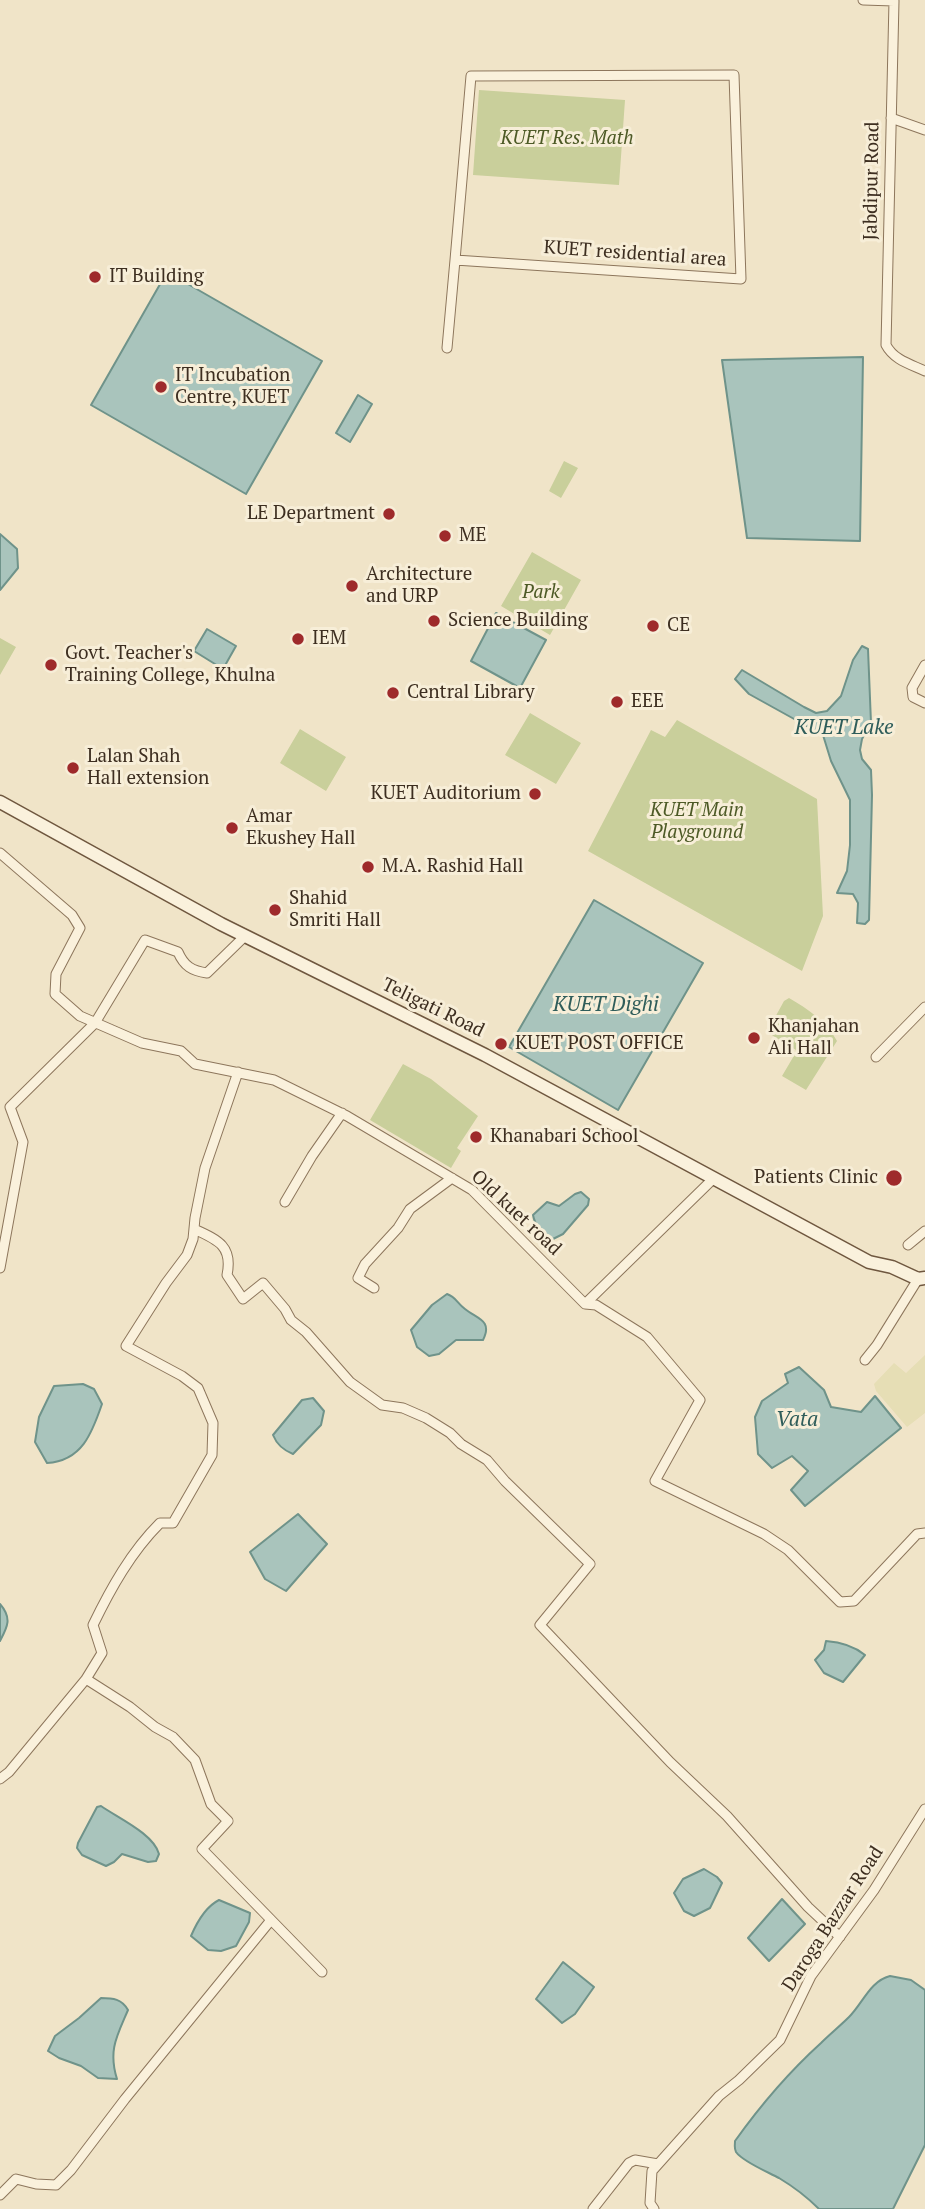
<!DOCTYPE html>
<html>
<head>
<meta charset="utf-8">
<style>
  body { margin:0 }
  canvas { display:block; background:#f0e4c8 }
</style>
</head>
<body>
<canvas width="925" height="2209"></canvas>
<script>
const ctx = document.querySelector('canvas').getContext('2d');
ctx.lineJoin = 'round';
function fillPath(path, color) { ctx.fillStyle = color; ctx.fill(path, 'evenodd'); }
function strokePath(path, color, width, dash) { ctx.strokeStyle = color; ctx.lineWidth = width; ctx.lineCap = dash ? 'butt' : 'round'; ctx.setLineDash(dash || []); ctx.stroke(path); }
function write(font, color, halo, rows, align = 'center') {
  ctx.font = font + ' "PT Serif",serif'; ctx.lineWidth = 6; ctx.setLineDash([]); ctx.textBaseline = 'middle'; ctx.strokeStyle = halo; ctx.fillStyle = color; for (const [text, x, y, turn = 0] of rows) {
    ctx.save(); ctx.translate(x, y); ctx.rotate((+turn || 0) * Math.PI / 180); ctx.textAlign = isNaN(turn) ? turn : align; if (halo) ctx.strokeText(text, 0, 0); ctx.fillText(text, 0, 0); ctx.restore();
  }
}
fillPath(new Path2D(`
  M925,1355V1413L907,1427L876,1391L874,1384L894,1363L906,1373Z`), '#e6deb5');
fillPath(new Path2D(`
  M479,90L625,100L619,185L473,175Z
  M564,461L578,468L561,498L549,491Z
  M532,552L581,580L550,635L501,606Z
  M0,638L16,647L0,675Z
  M530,713L581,743L556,784L505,755Z
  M677,720L817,799L823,916L802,971L588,851L651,730L665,737Z
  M300,729L346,757L326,791L280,763Z
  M789,998C808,1009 826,1021 837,1041L806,1090L782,1076L795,1054L796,1050L767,1032L784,1001Z
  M403,1064L431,1079L478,1116L457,1148L461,1151L451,1168L370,1120Z`), '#c9cf9b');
const water = new Path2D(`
  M167,272L322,361L246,494L91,405Z
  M863,357L860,541L747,538L722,360Z
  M358,395L372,404L350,442L336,433Z
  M0,534L17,549L18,568L0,590Z
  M496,613L546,640L520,688L471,661Z
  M207,629L236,646L223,669L194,651Z
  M862,646L868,649L871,723L862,739L860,750L862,759L871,770L872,795L869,920L865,924L857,923L858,903L853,894L837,893L847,871L850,845V800L831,761L823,735L749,694L735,679L742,670L804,707L816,713L827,711L841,696L853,660Z
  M594,900L703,963L618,1110L509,1047Z
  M581,1192L589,1199L588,1205L563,1234L553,1239C543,1232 535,1227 533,1215L547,1202L559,1206L575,1194Z
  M447,1294C456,1297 457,1303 465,1309C477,1319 493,1320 483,1340H456L439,1354L429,1356L417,1347L411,1330L432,1305Z
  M799,1367L824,1390L831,1407L861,1412L875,1396L901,1428L805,1506L791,1490L808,1471L792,1456L772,1468L758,1454L755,1417L762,1401L788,1383L785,1374Z
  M83,1384L94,1389L102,1404C92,1433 82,1461 47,1463L35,1442L39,1417L54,1386Z
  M313,1398L324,1411L321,1425L293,1454C283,1450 277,1445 273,1435L302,1400Z
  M298,1514L327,1544L286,1591L265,1579L250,1552Z
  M0,1604C12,1618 8,1626 0,1641Z
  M826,1641C840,1642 854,1646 865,1655L843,1682L824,1673L815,1660L824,1650Z
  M101,1806C118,1818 154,1834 159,1854L156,1861L148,1862L122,1854L114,1862L106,1866L82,1855L77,1848L78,1843L97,1807Z
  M704,1869L717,1877L722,1883L710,1908L694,1916L684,1911L674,1893L683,1879Z
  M782,1899L805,1924L769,1961L748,1938Z
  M219,1900L250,1913L249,1922L236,1946L221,1951L208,1950L191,1936C197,1922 205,1907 219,1900Z
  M563,1962L594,1987L575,2014L562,2023L536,1999Z
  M890,1976L911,1980L925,1990V2145L893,2209H819C807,2197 794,2187 779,2178C768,2172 743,2162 736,2152C734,2148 735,2146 735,2141C760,2106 789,2072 821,2043C830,2034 840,2026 849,2017C863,2003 870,1981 890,1976Z
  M101,1998C113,1998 122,1999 128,2010C117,2036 108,2050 117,2079L98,2078L81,2066L59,2058L48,2051L55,2036L79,2018Z`);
fillPath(water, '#a9c4bc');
strokePath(water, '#6f938a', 2);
const street = new Path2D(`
  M863,0L894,1L886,345C894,360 910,364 925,371
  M734,75L741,279L455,260L471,76Z
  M891,118L925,130
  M447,348L455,260
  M925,665L912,688L913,697L925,703
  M0,853L72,915L80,928L56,974L55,994L80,1016L142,1043L181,1051L195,1064L274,1080L347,1116L472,1190L585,1304L596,1305L647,1337L700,1400L655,1481L764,1534L788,1550L840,1602L854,1601L917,1534L925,1533
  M876,1057L925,1007
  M238,1072L205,1168L195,1218L193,1239L187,1255L166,1283L126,1346L182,1376L198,1388L213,1423L212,1455L173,1523H160C131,1552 111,1588 93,1625L102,1653L86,1679L130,1707L155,1727L173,1737L195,1760L211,1804L228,1821L202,1849L322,1972
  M285,1202L312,1156L342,1113
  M194,1229C218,1240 233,1246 227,1275L243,1299L263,1283L285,1309L291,1320L306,1332L350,1382L382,1405L403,1408L426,1418L450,1433L461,1444L487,1460L505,1481L590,1564L540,1625L670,1762L727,1816L808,1907L840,1937
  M908,1245L925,1231
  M0,1268L23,1142L10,1107L95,1023L145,940L178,952C184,966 192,971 207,973L245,936
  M374,1288L358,1278L365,1264L398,1228L410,1209L452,1178
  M585,1304L714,1178
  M865,1360L877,1345L918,1279
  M0,1779L9,1772L86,1679
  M0,2195L16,2179L36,2184L56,2185L71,2170L125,2099L271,1920
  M593,2209L629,2163L635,2160L658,2164
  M654,2209L650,2203L652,2171L719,2096L739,2080L780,2040L811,1976L874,1890L925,1809`);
const secondary = new Path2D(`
  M0,802L221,924L485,1055L869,1262L892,1267L918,1279L925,1278`);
strokePath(street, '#8d765c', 11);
strokePath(secondary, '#6f573f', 15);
strokePath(street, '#faf1dc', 9);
strokePath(secondary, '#faf1dc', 12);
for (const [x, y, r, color] of [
  [95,277,7,"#9e2a2b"],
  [161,387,7,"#9e2a2b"],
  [389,514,7,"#9e2a2b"],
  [445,536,7,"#9e2a2b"],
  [352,586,7,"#9e2a2b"],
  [434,621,7,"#9e2a2b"],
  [653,626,7,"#9e2a2b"],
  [298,639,7,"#9e2a2b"],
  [51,665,7,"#9e2a2b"],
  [393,693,7,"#9e2a2b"],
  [617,702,7,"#9e2a2b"],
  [73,768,7,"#9e2a2b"],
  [535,794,7,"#9e2a2b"],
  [232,828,7,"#9e2a2b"],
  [368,867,7,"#9e2a2b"],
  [275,910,7,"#9e2a2b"],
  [754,1038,7,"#9e2a2b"],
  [501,1044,7,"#9e2a2b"],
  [476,1137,7,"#9e2a2b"],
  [894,1178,9,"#9e2a2b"]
]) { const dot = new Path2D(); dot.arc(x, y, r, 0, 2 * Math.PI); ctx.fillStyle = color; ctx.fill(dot); strokePath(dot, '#f7eed8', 2.5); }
write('italic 19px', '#4d5a26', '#f7eed8', [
  ["KUET Res. Math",567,139],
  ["Park",541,593],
  ["KUET Main",697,811],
  ["Playground",697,833]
]);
write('19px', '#3d2e20', '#f7eed8', [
  ["Jabdipur Road",872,181,-89],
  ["KUET residential area",635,254,4],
  ["Teligati Road",433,1008,26],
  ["Old kuet road",516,1213,43],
  ["Daroga Bazzar Road",833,1919,-57]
]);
write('19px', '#3d2e20', '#f7eed8', [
  ["IT Building",109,277],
  ["IT Incubation",175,376],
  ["Centre, KUET",175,398],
  ["LE Department",375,514,"right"],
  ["ME",459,536],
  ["Architecture",366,575],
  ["and URP",366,597],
  ["Science Building",448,621],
  ["CE",667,626],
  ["IEM",312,639],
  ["Govt. Teacher's",65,654],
  ["Training College, Khulna",65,676],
  ["Central Library",407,693],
  ["EEE",631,702],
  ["Lalan Shah",87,757],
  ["Hall extension",87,779],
  ["KUET Auditorium",521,794,"right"],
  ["Amar",246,817],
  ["Ekushey Hall",246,839],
  ["M.A. Rashid Hall",382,867],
  ["Shahid",289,899],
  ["Smriti Hall",289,921],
  ["Khanjahan",768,1027],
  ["Ali Hall",768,1049],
  ["KUET POST OFFICE",515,1044],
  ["Khanabari School",490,1137],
  ["Patients Clinic",878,1178,"right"]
], 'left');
write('italic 21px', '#2f5d5a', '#f7eed8', [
  ["KUET Lake",844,728],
  ["KUET Dighi",606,1005],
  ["Vata",797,1420]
]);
</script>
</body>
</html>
